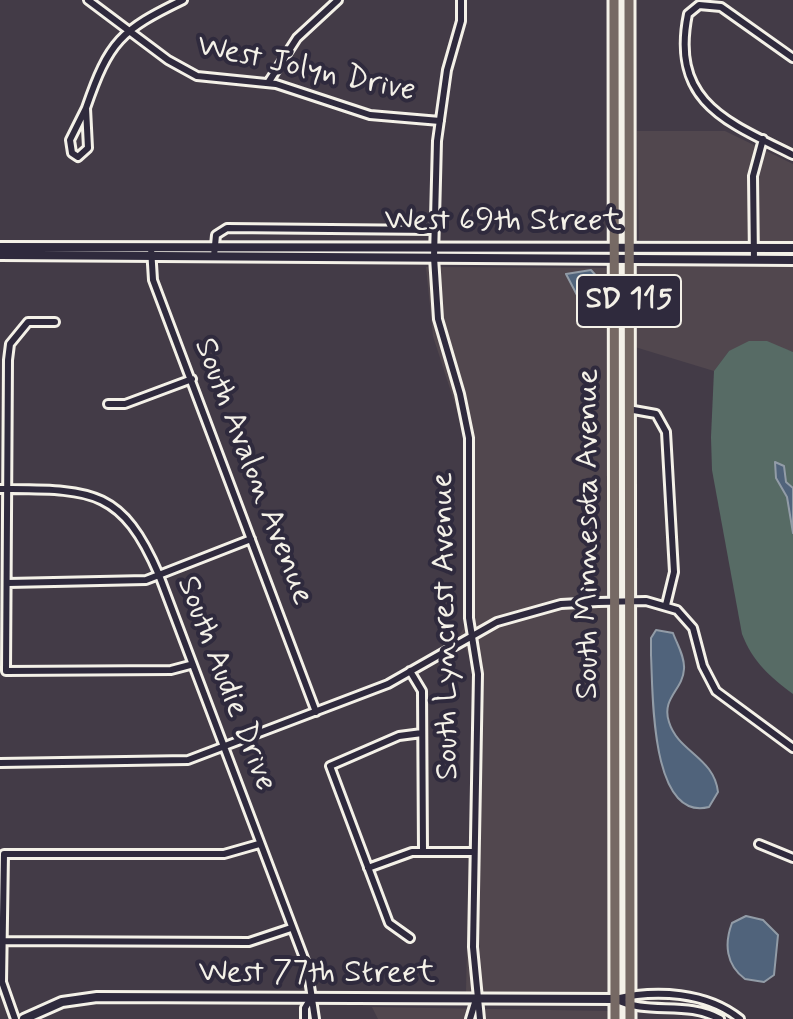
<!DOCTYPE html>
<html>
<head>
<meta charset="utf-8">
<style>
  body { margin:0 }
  canvas { display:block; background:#433b47 }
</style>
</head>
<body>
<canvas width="793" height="1019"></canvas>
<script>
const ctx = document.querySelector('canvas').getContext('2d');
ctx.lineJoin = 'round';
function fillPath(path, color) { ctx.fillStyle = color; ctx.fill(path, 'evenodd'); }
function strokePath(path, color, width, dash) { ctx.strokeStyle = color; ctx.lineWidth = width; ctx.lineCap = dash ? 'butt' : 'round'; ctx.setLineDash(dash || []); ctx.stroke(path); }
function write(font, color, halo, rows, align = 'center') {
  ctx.font = font + ' Mynerve,sans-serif'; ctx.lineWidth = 8; ctx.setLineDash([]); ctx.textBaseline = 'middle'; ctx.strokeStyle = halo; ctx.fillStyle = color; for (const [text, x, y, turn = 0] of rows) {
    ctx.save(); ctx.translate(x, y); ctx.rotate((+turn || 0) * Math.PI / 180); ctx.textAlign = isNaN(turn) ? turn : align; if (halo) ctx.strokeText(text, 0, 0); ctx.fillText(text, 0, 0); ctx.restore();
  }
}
fillPath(new Path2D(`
  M637,131H725L793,164V241L639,240Z
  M634,265L793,267V352L781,348L729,351L714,371L635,347Z
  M426,267L610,268L608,993H466L473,666L460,634L464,628L463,429L433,336Z
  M372,1007L609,1011V1019H378Z`), '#51474e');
fillPath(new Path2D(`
  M749,341H767L793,352V694C769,676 753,662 742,634L712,470L711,437L714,371L729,351Z`), '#576b65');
const water = new Path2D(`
  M591,270L599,279L598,296L586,303L578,297L566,274Z
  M775,462L784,466L786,482L793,488V533L787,497L776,478Z
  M656,630L673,633C677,644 685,657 684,669C683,690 661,698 669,722C678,752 714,757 718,792L709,807C650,822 653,692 651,655V638Z
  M746,916L763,920L778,935L774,975L764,982L745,979C726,965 724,944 732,923Z`);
fillPath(water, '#50637b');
strokePath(water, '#929ca7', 2);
const street = new Path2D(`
  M88,0L168,60L197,76L276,84L370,115L440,121
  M461,0V21L447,70L437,141L434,257L438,319L460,394L469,438V618L478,674L473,947L480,1019
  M793,58L721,7L699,5L688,14C670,102 727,122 793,155
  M268,83L297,38L338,0
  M86,108C109,41 121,30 183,0
  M86,108L88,148L78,157L72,153L70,140Z
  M151,248L153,280L316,712
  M214,256L216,235L227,228L434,230
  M754,260L753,176L763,139
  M55,322H28L10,344L8,360L6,671L171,670L190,665
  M108,404H125L192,379
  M628,409L656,414L666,432L674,572L666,605
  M0,489C89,490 121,486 159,575L307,966L315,1019
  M8,583L146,580L251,539
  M410,671L422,691L423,851
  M0,763L188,760L388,684L497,622L561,604L598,602L646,601L677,610L693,628L703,666L716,691L793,748
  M759,844L793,858
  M368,868L412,852H474
  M410,938L389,923L330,766L399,736L422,733
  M3,941L249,942L291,928
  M615,999C656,989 707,992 740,1019
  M615,999C648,1016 686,1000 720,1019
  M15,1019L2,982L4,854H224L259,844
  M305,1019V1008L311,998
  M470,1019L476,999`);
const secondary = new Path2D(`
  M0,247L793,248
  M0,255L793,260
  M24,1019L62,1002L97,997L615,999`);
const primary = new Path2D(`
  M614,0L615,1019
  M629,0L630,1019`);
strokePath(street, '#f4f1e8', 12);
strokePath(secondary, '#f4f1e8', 14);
strokePath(primary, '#f4f1e8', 15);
strokePath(street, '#2f2a3d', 6);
strokePath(secondary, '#2f2a3d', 8);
strokePath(primary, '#766964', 9);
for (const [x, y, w] of [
  [629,301,104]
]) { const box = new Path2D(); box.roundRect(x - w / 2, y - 26, w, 52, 6); ctx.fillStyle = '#2f2a3d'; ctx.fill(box); strokePath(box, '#f4f1e8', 2); }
write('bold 30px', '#f4f1e8', null, [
  ["SD 115",629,301]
]);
write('32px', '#f4f1e8', '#2f2a3d', [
  ["West Jolyn Drive",306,70,12],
  ["West 69th Street",503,222],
  ["South Avalon Avenue",252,472,69],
  ["South Minnesota Avenue",589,534,-90],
  ["South Lyncrest Avenue",447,626,-91],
  ["South Audie Drive",225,684,69],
  ["West 77th Street",317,974]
]);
</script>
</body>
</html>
